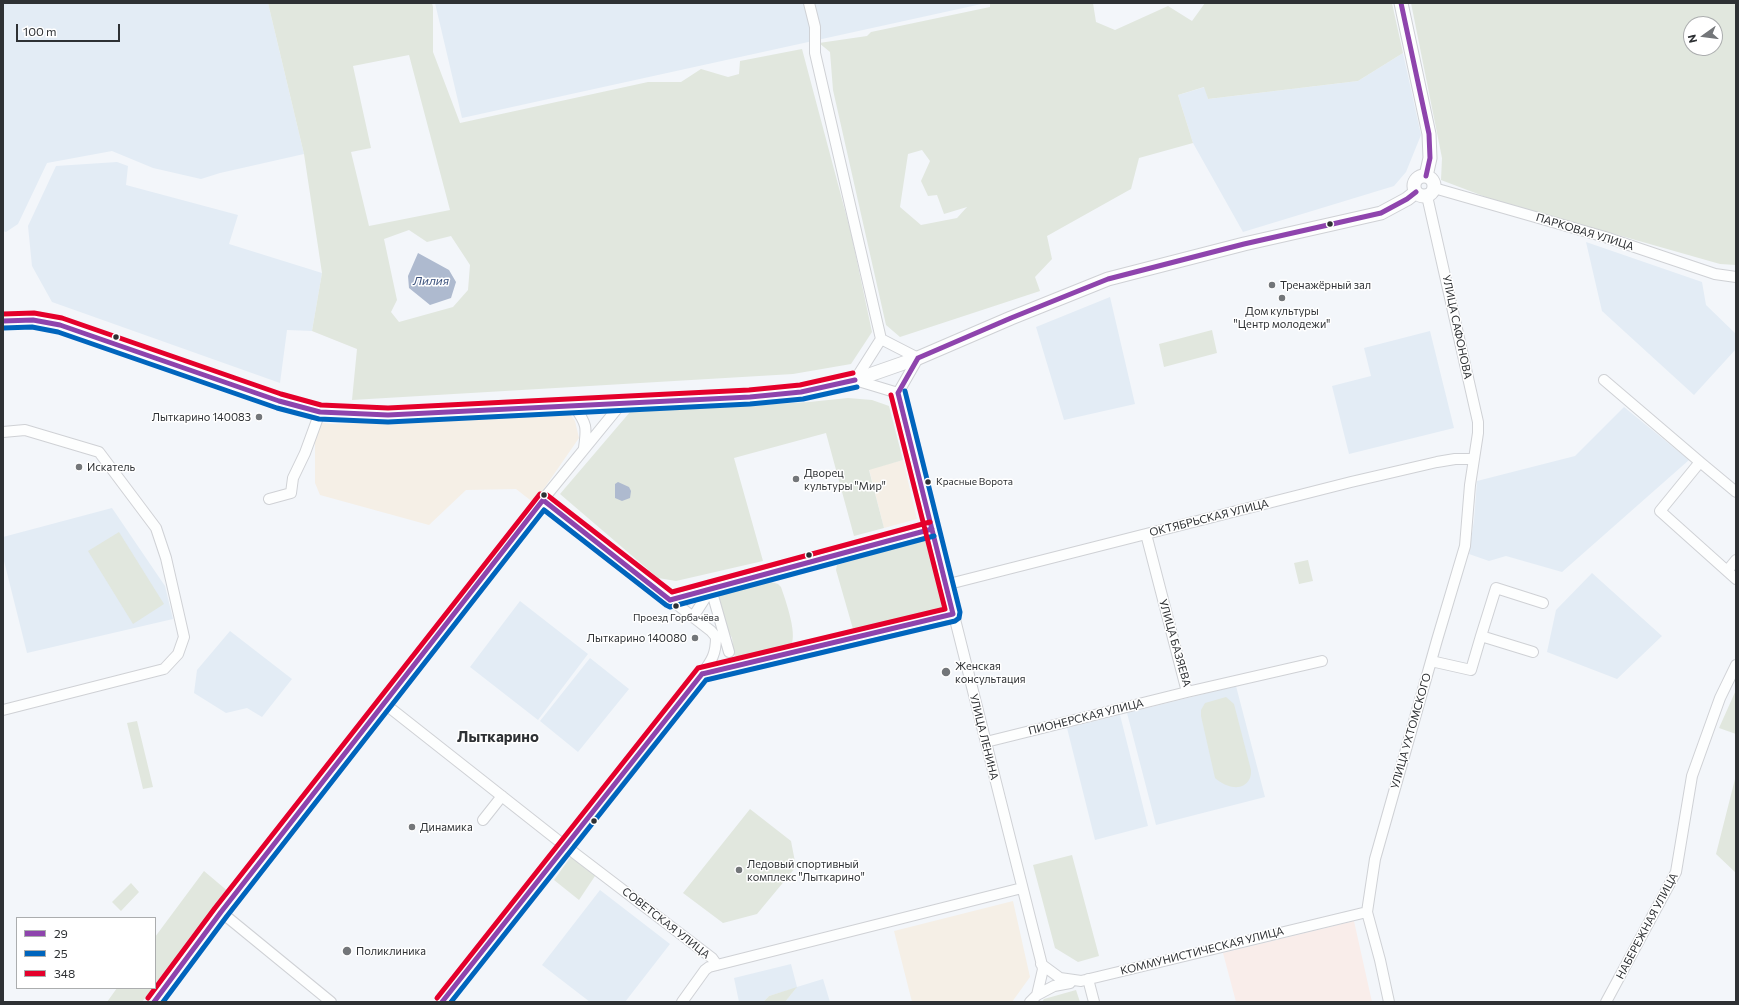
<!DOCTYPE html>
<html>
<head>
<meta charset="utf-8">
<style>
  body { margin:0 }
  #map { position:relative; width:1739px; height:1005px; overflow:hidden; background:#f3f6fa; font-family:Commissioner,sans-serif }
  canvas { display:block }
  .frame { position:absolute; inset:0; border:4px solid #2e3134; pointer-events:none }
  .legend { position:absolute; left:16px; top:917px; width:140px; height:72px; box-sizing:border-box; background:#fff; border:1px solid #abadae; margin:0; padding:5px 7px; list-style:none; font-size:12px; color:#2e3134 }
  .legend li { display:flex; align-items:center; gap:8px; height:20px }
  .legend b { width:20px; border:1px solid #abadae }
  .north { position:absolute; left:1683px; top:16px; width:40px; height:40px; box-sizing:border-box; background:#fff; border:1px solid #abadae; border-radius:50%; rotate:256deg; font-size:11px; font-weight:700; line-height:16px; text-align:center; color:#2e3134 }
  .north::after { content:''; display:block; margin:auto; width:14px; height:18px; background:#737679; clip-path:polygon(50% 0,100% 100%,50% 72%,0 100%) }
  .scale { position:absolute; left:16px; top:24px; width:104px; height:18px; box-sizing:border-box; border:2px solid #2e3134; border-top:0; padding-left:5px; font-size:12px; line-height:14px; white-space:nowrap; color:#2e3134; -webkit-text-stroke:3px #fff; paint-order:stroke }
</style>
</head>
<body>
<div id="map">
<canvas width="1739" height="1005"></canvas>
<div class="frame"></div>
<ul class="legend">
<li><b style="height:5px;background:#8e44ad"></b>29</li>
<li><b style="height:5px;background:#0065bd"></b>25</li>
<li><b style="height:5px;background:#e4002b"></b>348</li>
</ul>
<div class="north">N</div>
<div class="scale">100 m</div>
</div>
<script>
const ctx = document.querySelector('canvas').getContext('2d');
ctx.lineJoin = 'round';
function fillPath(path, color) { ctx.fillStyle = color; ctx.fill(path, 'evenodd'); }
function strokePath(path, color, width, dash) { ctx.strokeStyle = color; ctx.lineWidth = width; ctx.lineCap = dash ? 'butt' : 'round'; ctx.setLineDash(dash || []); ctx.stroke(path); }
function write(font, color, halo, rows, align = 'center') {
  ctx.font = font + ' Commissioner,sans-serif'; ctx.lineWidth = 3; ctx.setLineDash([]); ctx.textBaseline = 'middle'; ctx.strokeStyle = halo; ctx.fillStyle = color; for (const [text, x, y, turn = 0] of rows) {
    ctx.save(); ctx.translate(x, y); ctx.rotate((+turn || 0) * Math.PI / 180); ctx.textAlign = isNaN(turn) ? turn : align; if (halo) ctx.strokeText(text, 0, 0); ctx.fillText(text, 0, 0); ctx.restore();
  }
}
fillPath(new Path2D(`
  M570,414L575,421L579,438L534,503L516,489L466,490L429,525L320,495L315,483V422L333,424Z
  M903,460L917,519L884,528L869,469Z
  M1013,901L1030,977L1012,1002H912L894,931Z`), '#f5efe6');
fillPath(new Path2D(`
  M3,3H268L304,154L220,173L201,179L153,168L112,151L47,163L18,224L6,232L3,231Z
  M435,3H986L462,118Z
  M1403,53L1421,135L1406,172L1394,186L1243,232L1193,143L1178,95L1205,87L1208,99L1358,81Z
  M117,162L128,166L126,185L238,215L229,244L322,273L312,331L287,330L280,383L52,302L32,266L28,226L56,166Z
  M1586,242L1702,282L1706,305L1736,334V349L1694,395L1602,311Z
  M1110,297L1135,404L1064,420L1036,327Z
  M1430,331L1454,428L1349,454L1332,386L1371,376L1364,348Z
  M1624,407L1689,460L1562,572L1506,556L1489,561L1469,554L1474,520L1477,481L1575,456Z
  M112,508L165,586L173,619L27,653L3,557V537Z
  M1592,573L1662,636L1617,679L1547,652L1556,610Z
  M520,601L588,654L538,720L470,667Z
  M230,631L292,679L262,717L247,708L226,713L194,693L197,670Z
  M590,658L629,689L578,752L540,721Z
  M1236,686L1265,797L1156,825L1127,713Z
  M1120,715L1148,826L1095,840L1067,728Z
  M600,890L670,944L625,1002H590L542,965Z
  M791,964L797,987L823,979L830,1002H785L796,988L769,996L763,1002H739L734,978Z`), '#e3ecf5');
fillPath(new Path2D(`
  M1354,921L1372,1002H1236L1223,953Z`), '#f9edea');
fillPath(new Path2D(`
  M268,3H432L433,7V52L460,123L648,82H681L701,69L728,77L739,74L740,61L802,49L851,233L872,332L851,364L793,374L352,400L357,349L312,331L322,273L304,154ZM409,55L450,210L369,226L351,152L371,148L353,66ZM409,230L427,242L451,236L470,265L468,290L453,307L399,322L391,312L397,300L384,239Z
  M990,3H1093L1096,22L1115,30L1168,6L1192,21L1205,3H1392L1403,53L1358,81L1208,99L1204,87L1178,95L1193,143L1139,158L1131,189L1047,236L1052,259L1035,277L1040,291L900,337L886,325L833,90L830,52L819,43L867,36L871,32L990,7ZM922,150L930,161L921,181L928,196L937,195L944,214L967,207L957,218L921,225L900,207L908,154Z
  M1411,3H1736V265L1720,264L1491,199L1441,180L1442,158ZM1691,24H1715V48H1691Z
  M1212,330L1217,353L1164,367L1159,344Z
  M848,398L872,400L889,406L903,460L869,470L884,528L854,536L826,433L734,458L763,561L676,581L658,578L560,494L630,412L809,402Z
  M119,532L164,604L133,624L88,551Z
  M923,540L928,544L943,604L941,608L859,630L853,629L836,570L837,565Z
  M1308,560L1313,581L1299,584L1294,563Z
  M768,581L778,584L781,587C785,599 800,639 789,648L742,660L734,655L732,638L717,611L716,601L724,592Z
  M1736,690V734L1719,728Z
  M1226,697L1234,704L1251,770C1251,773 1251,777 1249,780C1241,793 1224,786 1215,778L1201,716V710L1205,703Z
  M137,721L153,787L143,789L127,723Z
  M1735,779H1736V873L1716,854Z
  M750,809L791,841L796,867L757,914L723,923L683,893Z
  M572,855L597,873L579,900L554,880Z
  M1072,855L1099,956L1078,962L1055,948L1033,865Z
  M204,871L230,893L155,986V937Z
  M131,883L139,892L121,911L112,902Z
  M797,987L785,1002H763L769,996Z
  M117,988H153L142,1002H107Z
  M1076,990L1080,1002H1042L1044,999Z`), '#e1e7de');
fillPath(new Path2D(`
  M418,253L449,270L456,282L451,298L430,305L409,288L408,276Z
  M618,482L629,487L631,491L630,498L622,501L615,498V484Z`), '#aebacf');
const minor = new Path2D(`
  M809,3L815,27V53L881,339L855,380L898,393
  M1434,188L1605,237L1715,274L1736,277
  M881,339L918,358L898,393L1043,969L1037,995L1030,1002
  M1604,380L1700,462L1660,511L1736,579
  M574,406C587,424 587,427 584,448
  M3,432L25,430L99,452L156,528L166,558L184,637L178,654L164,669L3,710
  M1700,462L1736,492
  M269,499L291,493L293,478L305,453L320,412
  M1146,534L1187,692L1322,661
  M1727,571L1736,560
  M945,585L1351,482L1437,462L1455,459H1473
  M711,589L729,652
  M670,600L932,529
  M693,617L711,589
  M1481,636L1496,588L1543,603
  M1431,661L1471,670L1481,636L1533,652
  M702,674L953,614
  M385,704L560,842L712,958L717,965
  M986,742L1187,692
  M483,820L502,796
  M221,912L331,1002
  M1041,964L1060,978L1081,981L1367,912
  M1088,979L1094,1002
  M1037,995L1054,986L1070,983
  M154,1002L221,912L541,502L621,404
  M442,1002L631,762L702,674C712,660 716,654 716,637L711,631L543,500
  M682,1002L705,970L709,967L1022,888
  M1389,1002L1380,960L1367,912L1375,859L1437,640L1465,546L1470,485L1478,433V422L1427,196
  M1606,1002L1676,872L1692,776L1720,698L1736,665`);
const major = new Path2D(`
  M1401,3L1429,134L1430,158L1426,176
  M1414 186a10 10 0 1 1 20 0a10 10 0 1 1-20 0Z
  M3,321L33,320L68,328L279,401L320,412L388,415L750,397L801,392L855,380L918,358L1011,318L1108,279L1244,244L1381,213L1407,199L1416,192`);
strokePath(minor, '#cfd1d5', 12);
strokePath(major, '#cfd1d5', 15);
strokePath(minor, '#fdfefe', 10);
strokePath(major, '#fdfefe', 13);
strokePath(new Path2D(`
  M1401,3L1429,134L1430,158L1426,176
  M3,321L33,320L60,325L279,401L320,412L388,415L750,397L801,392L855,380
  M918,358L1011,318L1108,279L1244,244L1381,213L1407,199L1416,192
  M918,358L898,393L953,614
  M543,500L670,600
  M670,600L932,529
  M702,674L953,614
  M154,1002L221,912L543,500
  M442,1002L702,674`), '#8e44ad', 5);
strokePath(new Path2D(`
  M3,328L32,327L58,332L277,408L319,419L388,422L750,404L803,399L857,387
  M163,1002L227,916L544,510L666,605L670,607L934,536
  M451,1002L706,680L955,621L959,618L960,612L905,391`), '#0065bd', 5);
strokePath(new Path2D(`
  M3,314L34,313L62,318L281,394L321,405L388,408L749,390L800,385L853,373
  M148,998L215,908L540,494L547,495L672,592L930,522
  M437,998L698,668L945,609L891,395`), '#e4002b', 5);
for (const [x, y, r, color] of [
  [1330,224,3.5,"#2e3134"],
  [1272,285,4,"#737679"],
  [1282,298,4,"#737679"],
  [116,337,3.5,"#2e3134"],
  [259,417,4,"#737679"],
  [79,467,4,"#737679"],
  [796,479,4,"#737679"],
  [928,482,3.5,"#2e3134"],
  [544,495,3.5,"#2e3134"],
  [809,555,3.5,"#2e3134"],
  [676,606,3.5,"#2e3134"],
  [695,638,4,"#737679"],
  [946,672,5,"#737679"],
  [594,821,3.5,"#2e3134"],
  [412,827,4,"#737679"],
  [739,870,4,"#737679"],
  [347,951,5,"#737679"]
]) { const dot = new Path2D(); dot.arc(x, y, r, 0, 2 * Math.PI); ctx.fillStyle = color; ctx.fill(dot); strokePath(dot, '#fff', 1.5); }
write('10px', '#2e3134', '#fff', [
  ["Красные Ворота",936,482],
  ["Проезд Горбачёва",676,618,"center"]
], 'left');
write('11px', '#2e3134', '#fff', [
  ["ПАРКОВАЯ УЛИЦА",1585,232,17],
  ["УЛИЦА САФОНОВА",1457,327,78],
  ["ОКТЯБРЬСКАЯ УЛИЦА",1209,518,-14],
  ["УЛИЦА БАЗЯЕВА",1175,643,74],
  ["ПИОНЕРСКАЯ УЛИЦА",1086,717,-14],
  ["УЛИЦА УХТОМСКОГО",1411,731,-74],
  ["УЛИЦА ЛЕНИНА",984,737,76],
  ["СОВЕТСКАЯ УЛИЦА",666,923,38],
  ["НАБЕРЕЖНАЯ УЛИЦА",1647,926,-62],
  ["КОММУНИСТИЧЕСКАЯ УЛИЦА",1202,951,-14]
]);
write('11px', '#2e3134', '#fff', [
  ["Тренажёрный зал",1280,285],
  ["Дом культуры",1282,311,"center"],
  ["\"Центр молодежи\"",1282,324,"center"],
  ["Лыткарино 140083",251,417,"right"],
  ["Искатель",87,467],
  ["Дворец",804,473],
  ["культуры \"Мир\"",804,486],
  ["Лыткарино 140080",687,638,"right"],
  ["Женская",955,666],
  ["консультация",955,679],
  ["Динамика",420,827],
  ["Ледовый спортивный",747,864],
  ["комплекс \"Лыткарино\"",747,877],
  ["Поликлиника",356,951]
], 'left');
write('italic 12px', '#3b517c', '#fff', [
  ["Лилия",431,281]
]);
write('bold 15px', '#2e3134', '#fff', [
  ["Лыткарино",498,737]
]);
</script>
</body>
</html>
